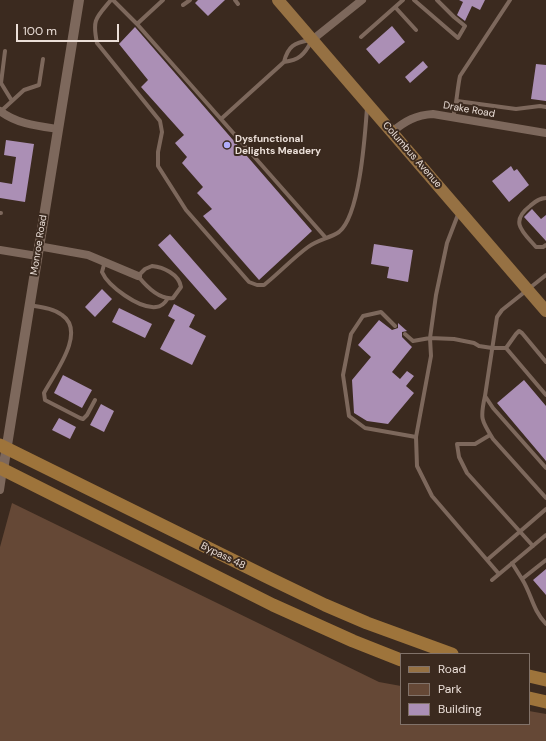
<!DOCTYPE html>
<html>
<head>
<meta charset="utf-8">
<style>
  body { margin:0 }
  #map { position:relative; width:546px; height:741px; overflow:hidden; background:#3b2a1f; font-family:"DM Sans",sans-serif }
  canvas { display:block }
  .legend { position:absolute; left:400px; top:653px; width:130px; height:72px; box-sizing:border-box; background:#3b2a1f; border:1px solid #817269; margin:0; padding:5px 7px; list-style:none; font-size:12px; color:#ebdfd8 }
  .legend li { display:flex; align-items:center; gap:8px; height:20px }
  .legend b { width:20px; border:1px solid #817269 }
  .scale { position:absolute; left:16px; top:24px; width:103px; height:18px; box-sizing:border-box; border:2px solid #ebdfd8; border-top:0; padding-left:5px; font-size:12px; line-height:14px; white-space:nowrap; color:#ebdfd8; -webkit-text-stroke:3px #3b2a1f; paint-order:stroke }
</style>
</head>
<body>
<div id="map">
<canvas width="546" height="741"></canvas>
<ul class="legend">
<li><b style="height:5px;background:#967143"></b>Road</li>
<li><b style="height:11px;background:#654836"></b>Park</li>
<li><b style="height:11px;background:#ab8fb5"></b>Building</li>
</ul>
<div class="scale">100 m</div>
</div>
<script>
const ctx = document.querySelector('canvas').getContext('2d');
ctx.lineJoin = 'round';
function fillPath(path, color) { ctx.fillStyle = color; ctx.fill(path, 'evenodd'); }
function strokePath(path, color, width, dash) { ctx.strokeStyle = color; ctx.lineWidth = width; ctx.lineCap = dash ? 'butt' : 'round'; ctx.setLineDash(dash || []); ctx.stroke(path); }
function write(font, color, halo, rows, align = 'center') {
  ctx.font = font + ' "DM Sans",sans-serif'; ctx.lineWidth = 4; ctx.setLineDash([]); ctx.textBaseline = 'middle'; ctx.strokeStyle = halo; ctx.fillStyle = color; for (const [text, x, y, turn = 0] of rows) {
    ctx.save(); ctx.translate(x, y); ctx.rotate((+turn || 0) * Math.PI / 180); ctx.textAlign = isNaN(turn) ? turn : align; if (halo) ctx.strokeText(text, 0, 0); ctx.fillText(text, 0, 0); ctx.restore();
  }
}
fillPath(new Path2D(`
  M12,503L379,682L401,686V724H529V711L546,714V741H0V547Z`), '#654836');
fillPath(new Path2D(`
  M198,0H225L208,16L195,3Z
  M459,0H485L480,10L472,6L465,21L457,15L463,2Z
  M392,26L405,42L379,64L366,49Z
  M135,27L312,231L259,280L203,216L212,209L197,193L203,187L182,163L187,157L175,143L184,135L141,87L148,80L119,44Z
  M423,61L428,67L410,83L405,77Z
  M536,64L546,65V101L531,99Z
  M6,140L34,144L25,202L0,198V182L12,184L16,157L4,155Z
  M511,166L514,171L517,169L529,185L509,202L492,181Z
  M532,209L541,219L546,215V241L524,217Z
  M170,234L227,299L215,310L158,245Z
  M374,244L413,250L408,282L387,278L389,267L371,264Z
  M102,289L112,299L95,317L85,307Z
  M174,304L195,315L189,327L206,336L192,365L160,349L175,320L168,316Z
  M119,308L152,324L145,338L112,322Z
  M379,320L392,330L398,328V323L407,331L402,332V337L412,347L392,372L400,379L407,371L414,376L406,386L414,393L388,424L367,421L354,413L352,380L371,357L358,345Z
  M63,375L92,390L82,408L54,393Z
  M524,380L546,406V461L497,403Z
  M101,404L114,411L104,432L90,425Z
  M59,418L76,427L70,439L52,430Z
  M546,569V595L533,580Z`), '#ab8fb5');
strokePath(new Path2D(`
  M111,0C96,18 92,19 97,43L160,121L162,132L158,152V166L186,210L249,282L257,285H264C279,273 293,258 308,247C317,240 330,238 339,232C360,215 365,135 367,108
  M113,0L137,24L326,238
  M235,0L238,4
  M414,0L458,38L465,26L454,17L437,0
  M183,5L190,0
  M395,7L416,30
  M137,24L163,0
  M361,37L403,0
  M5,51L1,83L12,101
  M284,62C299,60 304,55 311,42
  M457,101L516,109L540,106L546,107
  M0,112L24,90L39,85L43,59
  M453,117C457,103 457,90 460,76L510,0
  M221,119L284,62C288,46 294,43 310,40
  M546,198C539,198 535,202 530,206C509,222 523,232 536,247H543L546,245
  M459,212L447,243L436,295L430,338L431,356L416,437L417,466L432,496L499,574
  M0,213H1
  M105,261L102,272C108,286 139,309 156,307C161,307 165,303 168,298
  M152,266C163,267 179,274 181,287L173,298C159,300 146,286 138,276L145,269Z
  M546,275L502,310L497,317L485,396L493,408L546,468
  M29,305C40,307 53,308 62,315C87,332 54,374 44,393L45,400L80,418L83,419L87,415L95,400
  M395,326L381,312L363,316L351,334L343,375L349,416L365,428L416,437
  M405,334L413,341L430,338L454,339L474,343L479,346L492,348H506L516,334L519,331L522,333L546,362
  M506,348L546,395
  M485,396C480,418 481,420 493,439L546,498
  M490,435L475,444H457L459,457L467,473L533,546
  M487,560L546,509
  M546,560L522,579C532,595 532,609 546,624
  M512,563L522,579
  M492,580L546,535`), '#7d685c', 4);
strokePath(new Path2D(`
  M312,40L362,0
  M0,111C17,124 37,126 58,129
  M392,132C405,121 416,115 433,114L546,133
  M38,246L88,255L138,276
  M0,250L37,256
  M0,490L3,470`), '#7d685c', 8);
strokePath(new Path2D(`
  M3,470L79,0`), '#7d685c', 10);
strokePath(new Path2D(`
  M278,0L546,311`), '#967143', 12);
strokePath(new Path2D(`
  M0,445L269,578L325,605L367,623L452,654
  M0,468L273,605L353,641L401,660
  M529,676L546,680
  M529,698L546,702`), '#9e743b', 13);
for (const [x, y, r, color] of [
  [227,145,4,"#b1adfa"]
]) { const dot = new Path2D(); dot.arc(x, y, r, 0, 2 * Math.PI); ctx.fillStyle = color; ctx.fill(dot); strokePath(dot, '#3b2a1f', 1.5); }
write('10px', '#ebdfd8', '#3b2a1f', [
  ["Drake Road",469,110,10],
  ["Columbus Avenue",412,155,49],
  ["Monroe Road",39,245,-81],
  ["Bypass 48",223,556,26]
]);
write('bold 10px', '#ebdfd8', '#3b2a1f', [
  ["Dysfunctional",235,139],
  ["Delights Meadery",235,151]
], 'left');
</script>
</body>
</html>
